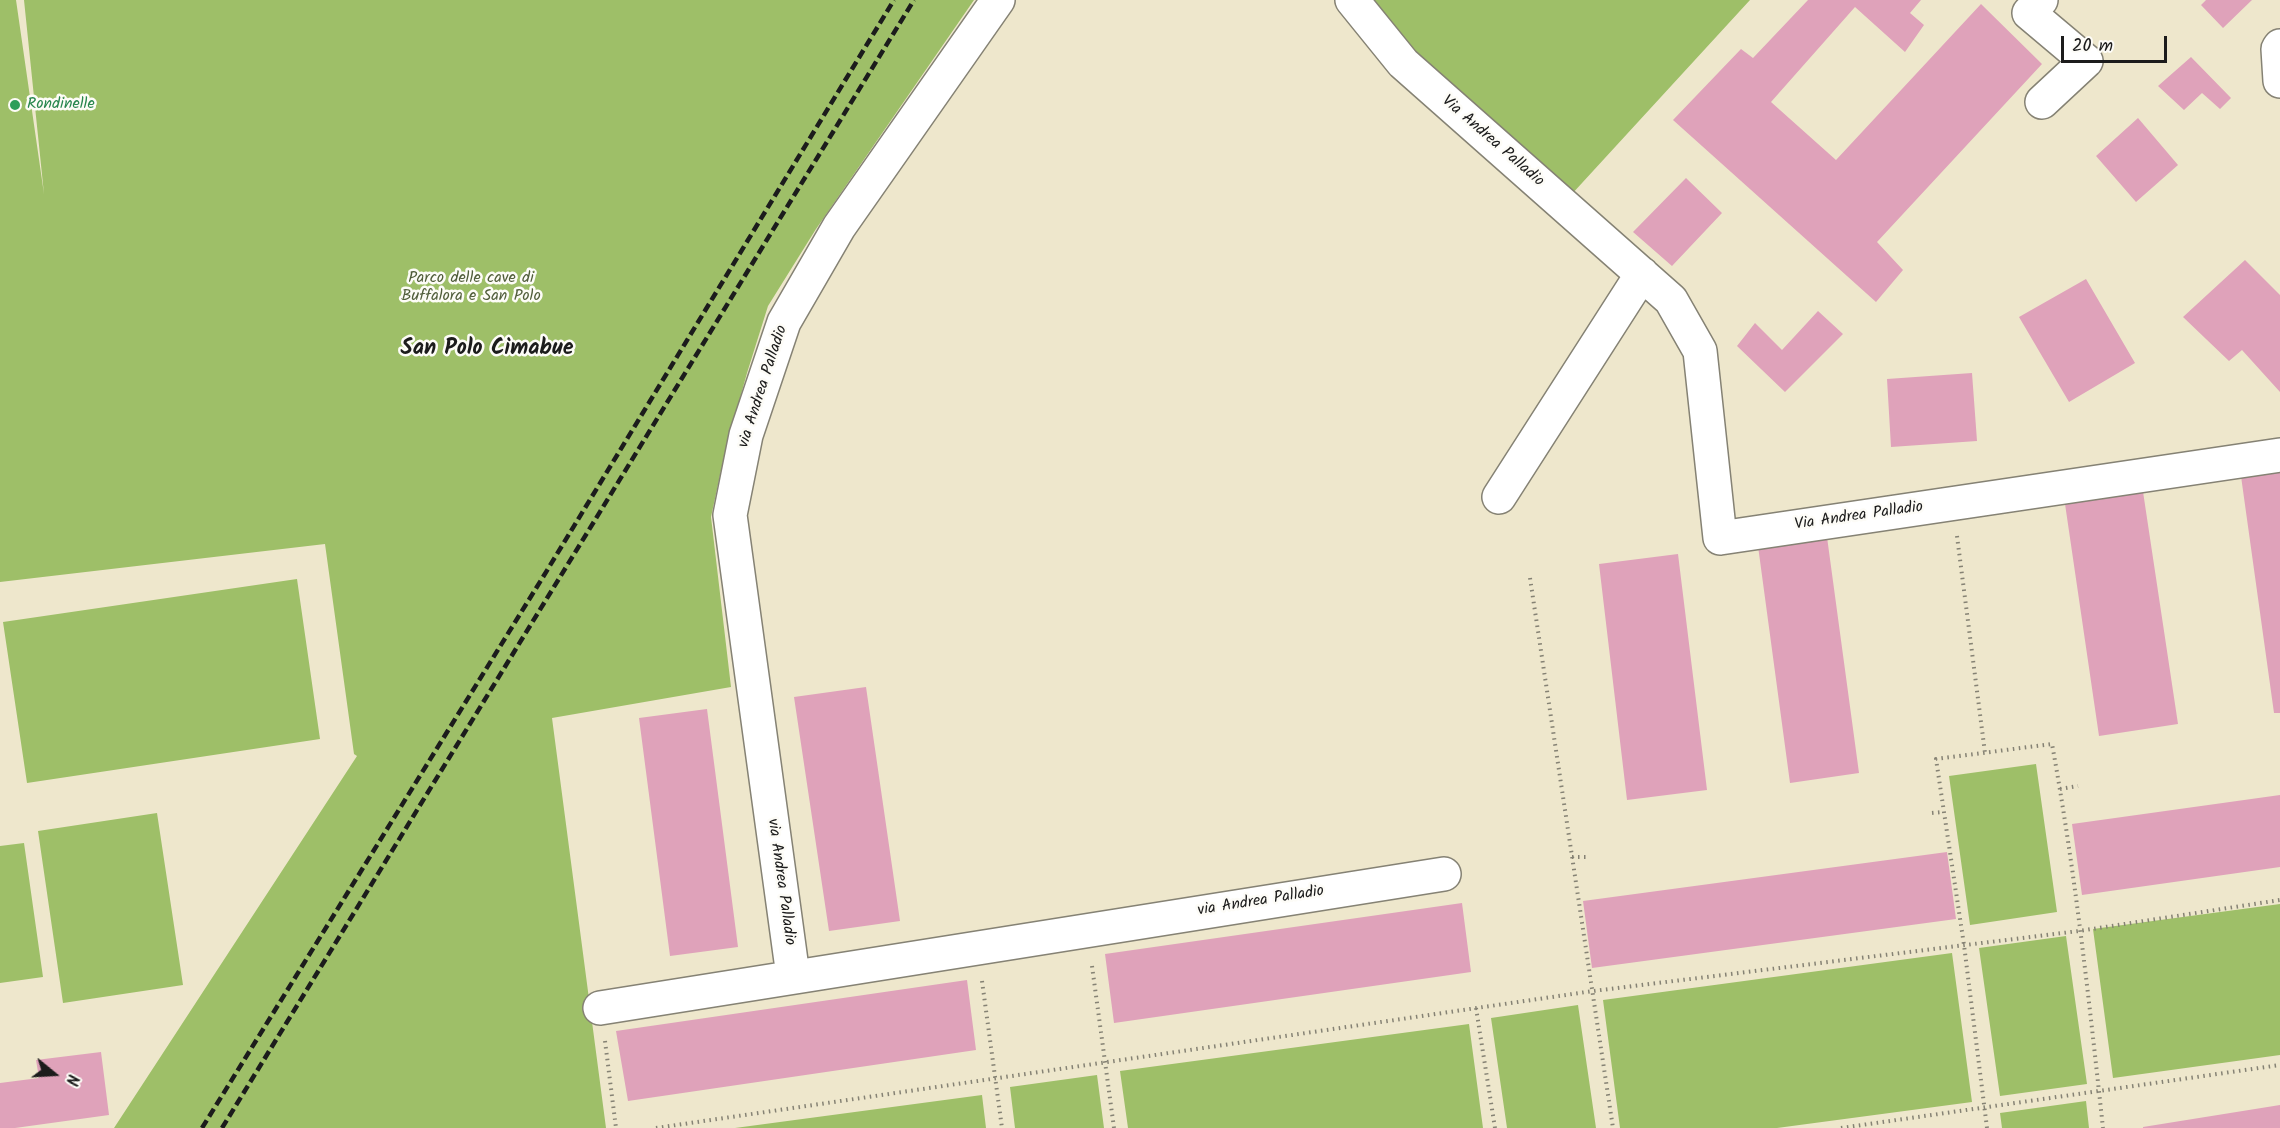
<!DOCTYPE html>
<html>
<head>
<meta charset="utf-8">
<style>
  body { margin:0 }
  #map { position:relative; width:2280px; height:1128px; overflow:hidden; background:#eee7cc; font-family:Kalam,sans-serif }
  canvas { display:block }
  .north { position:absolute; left:24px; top:1044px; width:60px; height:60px; -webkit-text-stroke:4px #fdfcf7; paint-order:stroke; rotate:108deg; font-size:16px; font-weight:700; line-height:24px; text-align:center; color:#1c1c1c }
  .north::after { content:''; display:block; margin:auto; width:21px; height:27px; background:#1c1c1c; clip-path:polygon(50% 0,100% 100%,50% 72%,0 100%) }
  .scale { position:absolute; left:2061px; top:36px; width:106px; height:27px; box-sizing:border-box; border:3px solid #1c1c1c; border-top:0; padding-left:8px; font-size:18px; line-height:21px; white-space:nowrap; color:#1c1c1c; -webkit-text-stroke:4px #fdfcf7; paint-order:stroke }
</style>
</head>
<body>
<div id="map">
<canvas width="2280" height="1128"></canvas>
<div class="north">N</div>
<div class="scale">20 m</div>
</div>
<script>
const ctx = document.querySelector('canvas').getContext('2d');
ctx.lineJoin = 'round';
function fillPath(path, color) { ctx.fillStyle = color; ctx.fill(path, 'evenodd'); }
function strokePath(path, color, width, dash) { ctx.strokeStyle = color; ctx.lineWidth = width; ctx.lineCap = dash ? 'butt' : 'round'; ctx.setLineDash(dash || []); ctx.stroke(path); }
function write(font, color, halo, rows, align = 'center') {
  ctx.font = font + ' Kalam,sans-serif'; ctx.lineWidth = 5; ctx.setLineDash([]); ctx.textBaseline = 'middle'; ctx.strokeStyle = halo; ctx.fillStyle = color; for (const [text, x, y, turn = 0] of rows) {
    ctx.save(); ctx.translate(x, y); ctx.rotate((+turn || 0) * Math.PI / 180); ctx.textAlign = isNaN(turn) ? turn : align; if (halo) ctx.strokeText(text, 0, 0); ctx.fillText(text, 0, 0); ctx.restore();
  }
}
fillPath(new Path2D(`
  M0,0H16L44,194L24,0H974L816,229L768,306L747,373L725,452L711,517L731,687L552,718L606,1128H114L357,756L354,754L325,544L0,582Z
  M1359,0H1750L1571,195L1409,59Z
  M297,579L320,739L27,783L3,622Z
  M2036,764L2057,912L1970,925L1949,776Z
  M157,813L183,985L63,1003L38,831Z
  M24,843L43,977L0,983V846Z
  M2280,904V1055L2113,1078L2093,929Z
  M2066,936L2087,1084L2000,1096L1979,948Z
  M1952,953L1972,1102L1777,1128H1620L1603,1000Z
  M1578,1005L1596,1128H1507L1491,1018Z
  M1469,1024L1483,1128H1128L1120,1071Z
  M1097,1075L1104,1128H1015L1010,1087Z
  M982,1095L986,1128H735Z
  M2086,1101L2089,1128H2002L2000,1113Z`), '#9ebf68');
fillPath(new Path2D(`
  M1808,0H1921L1910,13L1924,25L1905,52L1855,7L1771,102L1836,160L1981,4L2042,64L1877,242L1903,270L1876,302L1673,120L1741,49L1753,58Z
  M2206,0H2252L2223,28L2201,5Z
  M2191,57L2231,98L2220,109L2202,93L2184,110L2158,86Z
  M2138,118L2178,165L2136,202L2096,156Z
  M1686,178L1722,213L1672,266L1633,232Z
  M2245,260L2280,295V392L2242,350L2229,361L2183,317Z
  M2086,279L2135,363L2069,402L2019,317Z
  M1818,311L1843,334L1785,392L1737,346L1755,323L1782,350Z
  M1972,373L1977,441L1891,447L1887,379Z
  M2280,464V713H2274L2240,469Z
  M2142,485L2178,724L2099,736L2064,497Z
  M1827,537L1859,773L1790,783L1758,546Z
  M1678,554L1707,790L1627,800L1599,564Z
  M866,687L900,921L829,931L794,697Z
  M707,709L738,947L670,956L639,718Z
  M2280,795V867L2082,895L2072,824Z
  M1947,852L1956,919L1592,968L1583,901Z
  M1462,903L1471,972L1114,1023L1105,954Z
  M967,980L976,1050L628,1101L616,1031Z
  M101,1052L109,1115L15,1128H0V1083L39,1078L36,1060Z
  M2280,1105V1128H2143V1127Z`), '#dfa2ba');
const minor = new Path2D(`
  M1352,0L1403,63L1671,300L1700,351L1720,538L2280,455
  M2041,0L2029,13L2086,61L2042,102
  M2280,46L2278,49L2280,81
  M1499,497L1642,274
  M793,976L730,515L746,435L784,322L839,227L998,0
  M600,1008L1444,874`);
strokePath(minor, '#858274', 36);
strokePath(new Path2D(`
  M1957,536L1985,753
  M1530,578L1613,1128
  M2060,789L2078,786
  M1932,813L1943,812
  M1572,857H1589
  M1092,966L1114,1128
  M982,981L1002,1128
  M1476,1008L1495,1128
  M605,1041L616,1128
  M656,1128L1593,991L2079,931L2280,900
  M1841,1128L2280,1065
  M1987,1128L1964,945L1936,759L2052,744C2075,870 2089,1000 2103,1128`), '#858274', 4, [1.5, 4.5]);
strokePath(minor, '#fff', 33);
strokePath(new Path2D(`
  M202,1128L543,577L894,0
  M222,1128L914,0`), '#1c1c1c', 4.5, [9, 4.5]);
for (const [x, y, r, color] of [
  [15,105,6,"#2e9e5b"]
]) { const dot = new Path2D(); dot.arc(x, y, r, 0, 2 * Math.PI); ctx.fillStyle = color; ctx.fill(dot); strokePath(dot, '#fdfcf7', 2); }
write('16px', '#27864d', '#fdfcf7', [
  ["Rondinelle",27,105]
], 'left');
write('16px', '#1c1c1c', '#fdfcf7', [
  ["Via Andrea Palladio",1492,142,41],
  ["via Andrea Palladio",764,387,-72],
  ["Via Andrea Palladio",1859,517,-8],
  ["via Andrea Palladio",780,882,82],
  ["via Andrea Palladio",1261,902,-9]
]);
write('16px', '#505d3a', '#fdfcf7', [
  ["Parco delle cave di",471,279],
  ["Buffalora e San Polo",471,297]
]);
write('bold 22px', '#1c1c1c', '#fdfcf7', [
  ["San Polo Cimabue",487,350]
]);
</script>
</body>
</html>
